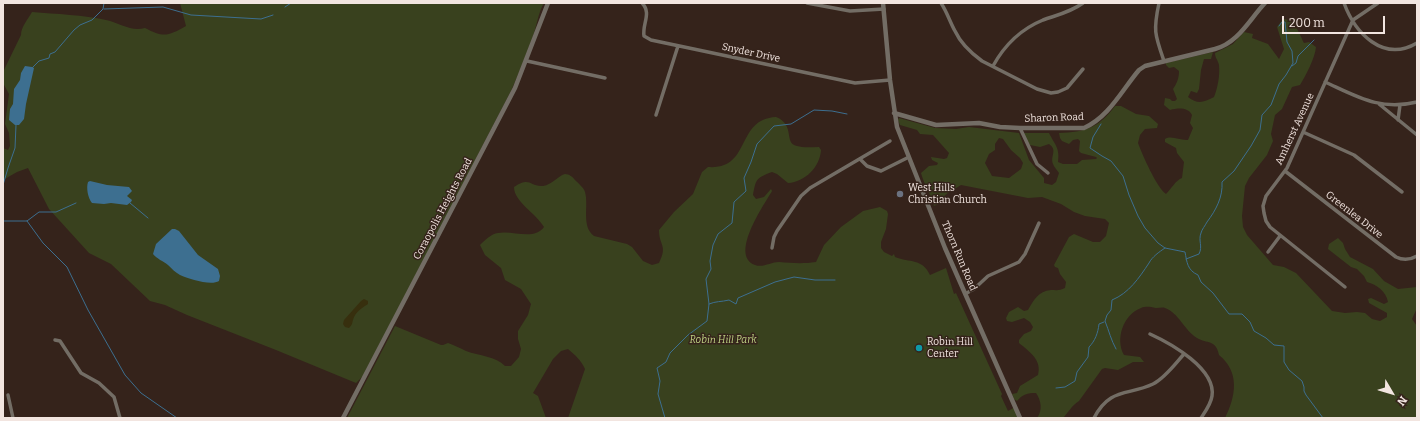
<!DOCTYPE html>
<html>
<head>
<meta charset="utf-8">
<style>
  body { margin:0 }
  #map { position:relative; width:1420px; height:421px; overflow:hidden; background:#35231b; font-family:Bitter,serif }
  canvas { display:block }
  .frame { position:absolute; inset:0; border:4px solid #f2e5e0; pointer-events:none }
  .north { position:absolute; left:1372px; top:373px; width:40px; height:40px; -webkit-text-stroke:3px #35231b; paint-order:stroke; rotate:128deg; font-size:11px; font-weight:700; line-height:16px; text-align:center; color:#f2e5e0 }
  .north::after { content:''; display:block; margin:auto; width:14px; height:18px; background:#f2e5e0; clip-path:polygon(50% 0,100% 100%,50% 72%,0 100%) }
  .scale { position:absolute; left:1282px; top:16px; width:103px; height:18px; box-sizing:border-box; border:2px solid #f2e5e0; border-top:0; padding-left:5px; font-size:12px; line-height:14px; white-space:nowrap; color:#f2e5e0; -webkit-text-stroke:3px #35231b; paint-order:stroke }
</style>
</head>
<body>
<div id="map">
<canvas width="1420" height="421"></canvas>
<div class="frame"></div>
<div class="north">N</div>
<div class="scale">200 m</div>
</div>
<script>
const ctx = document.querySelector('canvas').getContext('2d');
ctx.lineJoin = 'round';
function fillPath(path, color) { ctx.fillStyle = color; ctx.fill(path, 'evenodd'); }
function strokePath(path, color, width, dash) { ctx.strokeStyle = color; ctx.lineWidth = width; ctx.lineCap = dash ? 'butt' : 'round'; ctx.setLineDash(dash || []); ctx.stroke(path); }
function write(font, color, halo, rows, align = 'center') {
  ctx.font = font + ' Bitter,serif'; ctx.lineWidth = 3; ctx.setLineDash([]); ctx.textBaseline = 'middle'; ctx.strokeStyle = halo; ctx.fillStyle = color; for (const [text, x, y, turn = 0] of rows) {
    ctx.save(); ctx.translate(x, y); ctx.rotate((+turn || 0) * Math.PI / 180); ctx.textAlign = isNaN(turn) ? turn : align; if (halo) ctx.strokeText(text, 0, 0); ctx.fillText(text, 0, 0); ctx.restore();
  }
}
fillPath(new Path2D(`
  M180,3H544C538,13 537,25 533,36C526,55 519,73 511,91L363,376L356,383L276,350L187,315L165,305L150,301L111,264L89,253L49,209L28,168L17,172L3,180V148L8,150L10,146L9,133L5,124L9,94L3,83V72L21,35C21,27 28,19 32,12C56,14 84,15 106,20C120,23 131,32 145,28C164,38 168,36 186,26Z
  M1283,19C1295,19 1300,35 1304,43L1309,42L1316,47C1315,58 1306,75 1300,85L1292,87L1282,109L1275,115L1271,134L1273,141L1267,155L1249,178L1245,186L1242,216L1243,227L1247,235L1273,265L1284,267L1296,273L1332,311L1345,313L1357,312L1365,313L1372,319L1380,321L1387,317V313L1369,303L1368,299L1371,298L1384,304L1388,302C1386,291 1377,285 1367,282L1364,276L1357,269L1351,267L1328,249L1329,244L1338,238L1343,243L1345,249L1350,257L1373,269L1384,281L1398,289L1417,287V308L1412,319L1417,326V418H1225C1236,396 1240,372 1219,355C1216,339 1207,344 1197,338C1185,331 1178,312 1165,308C1163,307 1159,308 1156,308C1150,307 1146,306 1141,308C1123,315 1115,339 1124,355L1140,357L1144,362H1133L1118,370L1105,368L1102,369L1079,401C1072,405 1068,413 1063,418H1037C1043,410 1041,400 1036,393C1027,393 1023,394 1017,401L1014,399L1012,394L1017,393L1020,386L1038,375C1042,360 1030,352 1019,343V340L1024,334L1031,331L1033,327L1030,322L1024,318L1012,322L1007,321L1006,318L1009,312L1018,307L1024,311L1028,310C1034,300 1038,291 1051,290C1057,290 1059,291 1065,288L1066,282L1060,274L1058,268L1055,267L1054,265L1069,237L1074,234L1093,242H1100L1106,236L1109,223L1105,219L1085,216L1074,212L1061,204L1042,197L1028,198L961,185C954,190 942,194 940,203L934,206C931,194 924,185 921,173L929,166L937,165L938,163L932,160L931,157L944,159L947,158L949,153L933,135L920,134L917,130L900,125L898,120L899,118L935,128L956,129L969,127L1019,133L1029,160L1044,178V183L1052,185L1056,182L1059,173C1057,170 1054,167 1053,164C1050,156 1058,150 1049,144L1040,147L1030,145L1023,133H1049C1055,145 1060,148 1058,162L1063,164H1077L1082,160L1096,159L1097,158L1096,157L1081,153L1079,151L1080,141L1078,139L1073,140L1069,144L1062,141L1060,138L1059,133C1085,132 1099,128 1115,106H1121L1136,114L1149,116L1158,124L1157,128L1145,129L1140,135L1138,143C1142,154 1157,188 1166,194C1171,189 1176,180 1182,178L1184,162L1177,153L1176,148L1165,142V139C1172,135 1180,141 1188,140L1193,128L1190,123L1192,115C1188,107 1178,108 1170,110L1164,105L1165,98L1170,99L1172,101H1175L1177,99L1173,89C1177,83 1179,78 1179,71L1174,67L1169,68L1166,65V63L1213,52L1211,59H1204L1201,70L1199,89L1197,93L1191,91L1188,97C1198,105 1204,102 1214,97C1218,87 1220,75 1219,65C1218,60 1215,58 1215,53L1233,44L1244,32L1253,34L1252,38L1268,44L1279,59L1284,49L1277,27ZM999,138L1003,139L1011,150L1020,158L1023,163L1021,169L1009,178L992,176L985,163L989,154L995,150V144Z
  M776,117C796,125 783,143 797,146C803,148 812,147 819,147L821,150C820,167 805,182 788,183L777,174L772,172C756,178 756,179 753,195L756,199L764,197L771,189L772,191C764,205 729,255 755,265C763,268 771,262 779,262C792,263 802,264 816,262L824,245L841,227L863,211L880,207L887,211L888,214L886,229L881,242V248L884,252L892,256L894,254L895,257C910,263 922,258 930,275L946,268L954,294L956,293L1002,394L1001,396L1008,411L1015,407L1020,418H568L585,369C581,360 575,355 568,349L561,351L553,359L533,393L538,396L546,418H347L395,326L441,345H443L448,343C454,345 460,348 466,351C479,356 496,356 505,366H511L519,357L521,349L518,339V331L528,315L531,304L521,289L505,280L501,268L485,255L480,245C485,240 491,234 498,233C513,230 534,241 544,227C536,213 514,202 514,187C531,176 529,187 543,186C552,185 559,175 565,174C569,174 573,177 575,180C578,183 584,188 585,192C589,206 581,226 594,236L627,244L632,247L643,261L652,265L659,263C668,245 659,246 659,230L674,212L693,194L702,172L708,167C752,170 735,119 776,117Z`), '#39411e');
fillPath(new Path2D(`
  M364,299L368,301V304C362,308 355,312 353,320C352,324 352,325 349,328L345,327L343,324L344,320L361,301Z`), '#372f0e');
fillPath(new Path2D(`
  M25,66L32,67L34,68L26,104L24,119L19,125H15L9,120L10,109L13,104L14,89L20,80L21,73Z
  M90,181L107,185L129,187L132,191L127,196L132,200L131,202L127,205L111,203L104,204L92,203C88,198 86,188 88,182Z
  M172,229H175L179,231L198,255L218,269L220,276L219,281C211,286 189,279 180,275C175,272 172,269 168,265C163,261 157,259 153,254L156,244Z`), '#3d6f90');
strokePath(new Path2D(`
  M285,7L291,3
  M104,9L163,7L191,15L261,19L273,15
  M1292,66L1296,63L1298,56L1314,40
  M32,68L39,61L49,58L50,54L55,52L74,30L80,25L92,20L103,9L104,3
  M1101,124L1093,137L1090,148L1102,156L1111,161L1123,176L1129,195L1138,216L1145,228L1158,243L1165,248L1185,252C1187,262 1187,270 1198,275L1201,282L1213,293L1229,314H1242L1250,322L1254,331L1266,338L1274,345L1284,346V362L1289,370L1302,381L1304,387V391L1306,395L1323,418
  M3,185L8,168L15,148L16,125
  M130,203L148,218
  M3,221H27L39,212H56L76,203
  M27,221L43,243L67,267L88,310L125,375L141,393L177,418
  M1186,259L1199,254C1203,246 1198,241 1201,233C1202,229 1205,226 1207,222C1216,210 1223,197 1222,182L1234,171L1251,146L1260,130L1262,115L1271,105L1279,84L1286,75L1293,63L1292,51L1287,42L1285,22H1282L1279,26
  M709,304C716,301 721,302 729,300L736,304L738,298L775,282L794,277L815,280H835
  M1116,349C1111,340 1109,331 1105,321L1107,315L1111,310L1112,300C1129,293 1139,278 1149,263C1152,257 1159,252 1165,248
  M1056,388L1065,387L1075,381L1077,372L1088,357L1089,347C1095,341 1098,333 1099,324L1104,322
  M665,418L658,394L660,381L657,368L666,362L670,353L688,335L707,321L709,304L706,279L711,269L710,261L713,245L718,234L732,223L734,202L746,191L744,178L751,162L757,144L774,126L791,124L814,110L832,111L847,114`), '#3d6f90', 1);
strokePath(new Path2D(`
  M642,3C652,13 642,24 644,36L651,40L855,83L890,80
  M807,3L850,11L884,9
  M941,3C947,12 950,22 955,31C961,44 971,53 982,61L1037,89L1051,93L1058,92L1067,88L1083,69
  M1159,3C1153,31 1155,35 1164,61
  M1344,3C1355,33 1383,63 1417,43
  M527,61L605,78
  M993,66C1004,46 1021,29 1043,20C1057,15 1071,12 1083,3
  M1325,82C1358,97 1380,111 1417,102
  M1379,104L1417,135
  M656,115L678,46
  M1398,120L1400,105
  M1020,128L1037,164L1048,173
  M1303,132L1354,155L1402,192
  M860,159L867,166L881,171L909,157
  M1285,171L1396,257C1404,261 1410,260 1417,256
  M772,248L774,237L777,231L801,196L810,188L890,141
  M1268,252L1280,236
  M1345,287L1270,227L1266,221L1264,213L1263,206L1266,196L1287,168L1353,20L1378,3
  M965,294L974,289L988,276L1019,262L1025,254L1039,223
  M1150,334C1172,344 1216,369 1212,396C1211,404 1205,412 1201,418
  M55,340L60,341L81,373L99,383L114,397L120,418
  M8,395L13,418
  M1094,418C1110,387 1128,396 1153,384C1165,378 1175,364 1184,354`), '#736d65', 3.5);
strokePath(new Path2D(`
  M883,3L890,80L897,127L945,248L1020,418
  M894,113L936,125L979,123L1000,127L1020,128H1084C1109,117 1122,90 1139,70L1145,66L1215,49C1238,43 1249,20 1265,3
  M343,418L515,88L548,3`), '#736d65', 4.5);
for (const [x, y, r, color] of [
  [900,194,4,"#6b7280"],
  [919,348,4,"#0f9aa8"]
]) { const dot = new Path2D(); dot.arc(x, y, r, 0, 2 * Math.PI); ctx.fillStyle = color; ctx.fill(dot); strokePath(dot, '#35231b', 1.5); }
write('10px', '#f2e5e0', '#35231b', [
  ["Snyder Drive",751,53,12],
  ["Sharon Road",1054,118,-2],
  ["Amherst Avenue",1295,129,-65],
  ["Coraopolis Heights Road",443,209,-62],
  ["Greenlea Drive",1354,215,38],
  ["Thorn Run Road",959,256,67]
]);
write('10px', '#f2e5e0', '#35231b', [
  ["West Hills",908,188],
  ["Christian Church",908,200],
  ["Robin Hill",927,342],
  ["Center",927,354]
], 'left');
write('italic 10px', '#bfd384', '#35231b', [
  ["Robin Hill Park",723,340]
]);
</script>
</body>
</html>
